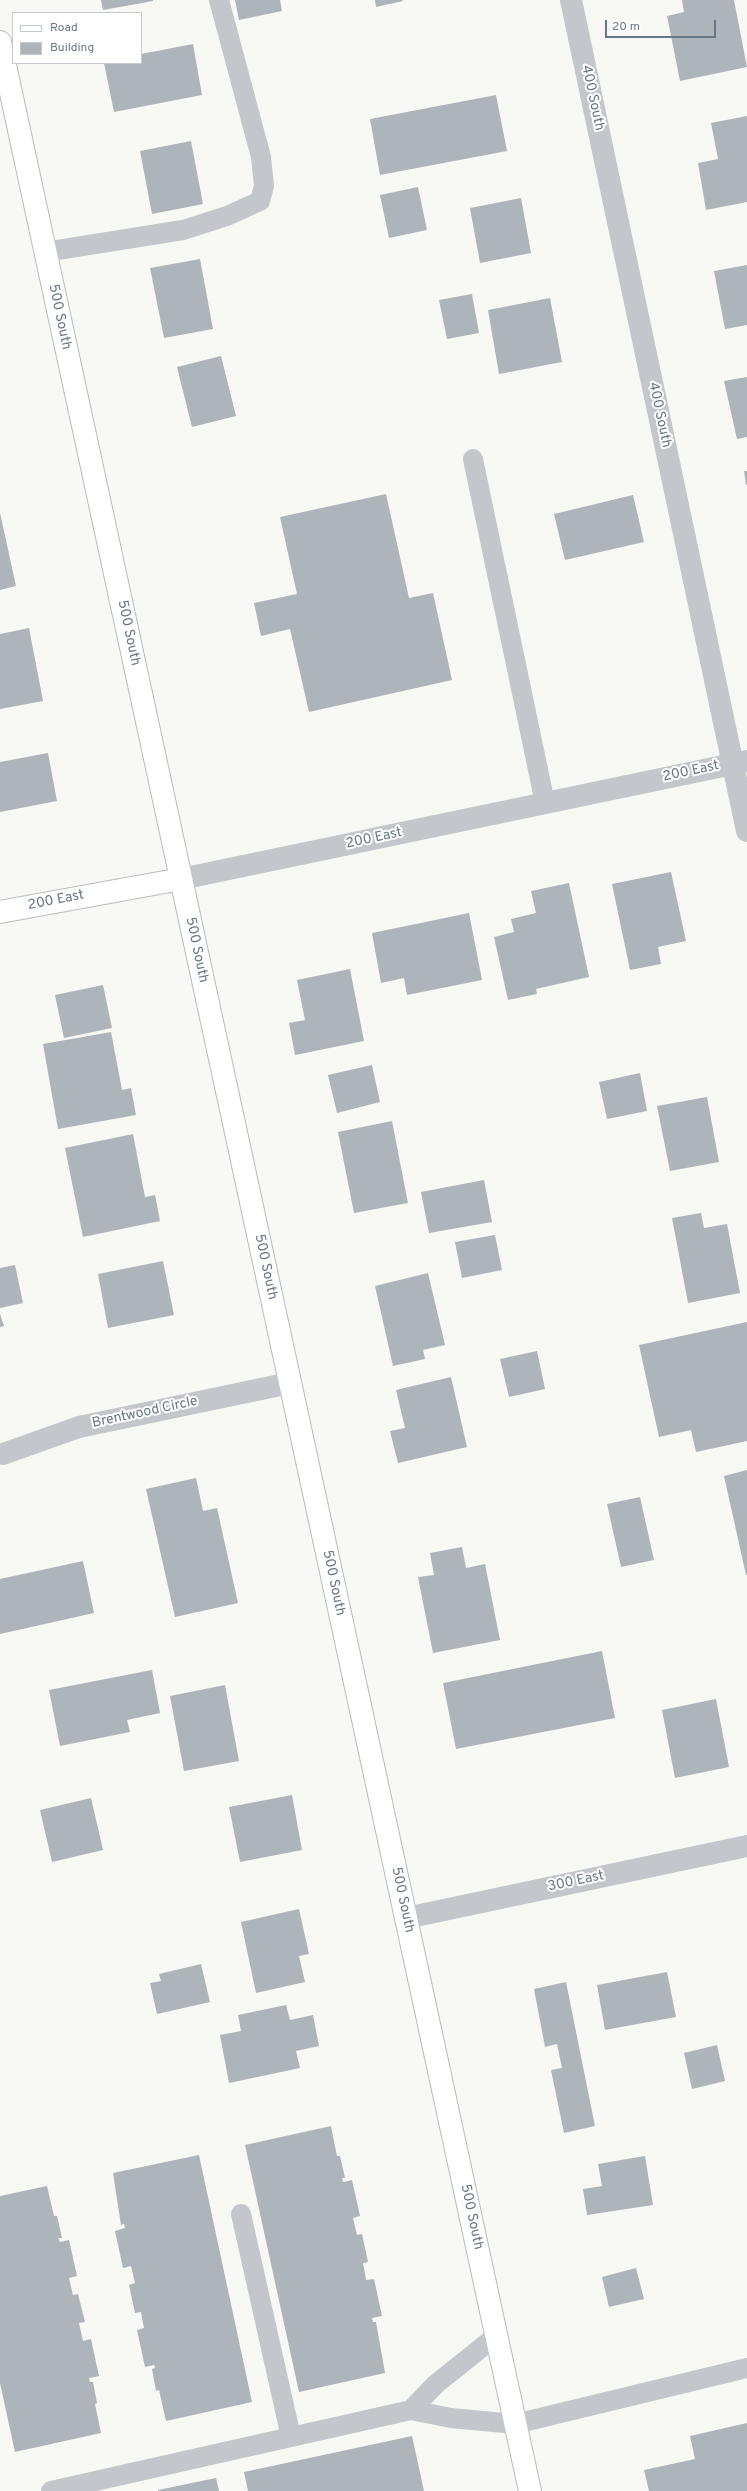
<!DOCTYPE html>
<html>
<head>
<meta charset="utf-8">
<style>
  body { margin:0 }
  #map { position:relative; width:747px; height:2491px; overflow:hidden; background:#f8f8f5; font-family:Overpass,sans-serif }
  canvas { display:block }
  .legend { position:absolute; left:12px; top:12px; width:130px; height:52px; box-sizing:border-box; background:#fff; border:1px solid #c2c9cf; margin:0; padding:5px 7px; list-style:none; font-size:12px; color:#667787 }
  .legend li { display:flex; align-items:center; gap:8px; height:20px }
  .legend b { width:20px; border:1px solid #c2c9cf }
  .scale { position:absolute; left:605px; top:20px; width:111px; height:18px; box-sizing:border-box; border:2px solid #667787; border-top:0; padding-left:5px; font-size:12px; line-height:14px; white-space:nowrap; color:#667787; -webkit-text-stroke:3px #fff; paint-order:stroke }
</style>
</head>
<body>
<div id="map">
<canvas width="747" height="2491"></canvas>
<ul class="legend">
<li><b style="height:5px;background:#fff"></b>Road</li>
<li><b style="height:11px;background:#adb5bb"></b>Building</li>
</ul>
<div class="scale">20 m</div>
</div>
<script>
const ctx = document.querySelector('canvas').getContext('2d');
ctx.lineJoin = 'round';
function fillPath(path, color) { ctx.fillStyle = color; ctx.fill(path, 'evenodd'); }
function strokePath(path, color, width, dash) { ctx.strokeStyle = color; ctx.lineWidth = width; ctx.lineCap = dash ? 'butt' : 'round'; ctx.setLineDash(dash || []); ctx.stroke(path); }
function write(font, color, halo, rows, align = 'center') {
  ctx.font = font + ' Overpass,sans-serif'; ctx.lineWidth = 4; ctx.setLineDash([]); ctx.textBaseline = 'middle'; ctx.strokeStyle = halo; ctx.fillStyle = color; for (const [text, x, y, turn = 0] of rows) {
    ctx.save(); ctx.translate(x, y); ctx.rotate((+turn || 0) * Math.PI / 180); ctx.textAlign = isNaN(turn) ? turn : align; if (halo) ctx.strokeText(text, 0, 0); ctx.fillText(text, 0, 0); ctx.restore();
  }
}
fillPath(new Path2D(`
  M101,0H153V1L103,10Z
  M235,0H280L282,11L239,20Z
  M375,0H402L403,1L376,7Z
  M682,0H734L747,67L680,81L667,16L684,12Z
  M193,44L202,95L114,112L104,63H141V54Z
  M496,95L507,151L380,175L370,119Z
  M747,116V202L706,210L698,163L718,159L711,123Z
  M191,141L203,204L152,214L140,151Z
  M418,187L427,230L389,238L380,195Z
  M521,198L531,253L480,263L470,208Z
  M200,259L213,329L164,338L150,268Z
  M747,265V325L725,329L714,271Z
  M472,294L479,333L447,339L439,300Z
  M550,298L562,362L499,374L488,310Z
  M221,356L236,416L192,427L177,367Z
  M747,377V437L737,439L724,381Z
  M744,471H747V485H746Z
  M386,494L409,598L433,593L452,680L309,712L290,629L261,636L254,603L297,594L280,517Z
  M633,495L644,542L565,560L554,514Z
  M0,513L16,586L0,590Z
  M29,628L43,701L0,709V634Z
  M48,753L57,801L0,812V762Z
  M671,872L686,941L658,947L661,964L630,970L612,884Z
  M569,883L589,977L536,989L537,994L508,1000L494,937L514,932L511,919L536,913L531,891Z
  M469,913L482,980L407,995L404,978L381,983L372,933Z
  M350,969L364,1041L295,1055L289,1023L305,1020L297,980Z
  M103,985L112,1028L64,1038L55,995Z
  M111,1032L122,1090L131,1088L136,1115L58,1129L43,1044Z
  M372,1065L380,1102L337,1113L328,1075Z
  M640,1073L647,1111L607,1119L599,1082Z
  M707,1097L719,1162L670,1171L657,1106Z
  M392,1121L408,1203L354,1213L338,1132Z
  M133,1134L145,1197L155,1195L160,1221L83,1237L65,1148Z
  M484,1180L492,1222L429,1233L421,1192Z
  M701,1213L704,1228L727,1224L740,1293L688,1303L672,1218Z
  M495,1235L502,1270L462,1278L455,1242Z
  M163,1261L174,1315L108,1328L98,1274Z
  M15,1265L23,1303L0,1308V1268Z
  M428,1273L445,1345L423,1350L425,1359L393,1366L375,1286Z
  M0,1314L4,1326L0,1327Z
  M747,1322V1441L696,1452L691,1430L659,1437L639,1345Z
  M537,1351L545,1389L509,1397L500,1359Z
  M451,1377L467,1447L398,1463L390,1431L405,1428L396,1390Z
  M747,1470V1575H746L724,1476Z
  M196,1478L203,1511L217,1508L238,1603L175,1617L146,1489Z
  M640,1497L654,1560L621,1567L607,1504Z
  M462,1547L466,1568L485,1564L500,1640L433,1653L418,1577L434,1575L430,1553Z
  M83,1561L94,1613L0,1634V1579Z
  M602,1651L615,1718L456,1749L443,1683Z
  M152,1670L160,1713L127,1720L130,1732L60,1746L49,1690Z
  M225,1685L239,1761L184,1771L170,1696Z
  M716,1699L729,1767L675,1778L662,1710Z
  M292,1795L302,1850L240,1862L229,1807Z
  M91,1798L103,1850L52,1862L40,1810Z
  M299,1909L309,1954L299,1956L305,1982L256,1993L241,1922Z
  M201,1964L210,2002L157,2014L150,1983L161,1981L159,1974Z
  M667,1972L676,2017L605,2030L597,1985Z
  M566,1982L595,2126L564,2133L551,2070L562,2068L557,2044L545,2047L534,1989Z
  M286,2005L290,2020L313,2015L319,2046L296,2051L300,2068L229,2083L220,2035L241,2031L238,2015Z
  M717,2045L725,2081L692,2089L684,2053Z
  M331,2126L337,2156H340L345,2178H342L343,2182L352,2180L360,2216L353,2218L357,2235L362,2234L368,2262L363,2263L366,2280L374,2279L382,2316L372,2318L373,2322H376L385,2373L299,2392L245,2145Z
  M199,2155L252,2402L166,2421L159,2390L156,2391L152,2369L155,2368L154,2365L145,2367L137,2330L144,2328L141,2312L135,2313L129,2285L135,2283L131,2266L123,2268L115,2231L125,2228L124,2224L121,2225L113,2173Z
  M645,2156L653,2205L587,2215L583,2189L602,2186L598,2164Z
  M47,2186L54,2216H57L62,2238H58L60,2242L69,2240L77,2276L69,2278L73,2295L78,2294L85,2322L79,2323L83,2341L91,2339L99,2376L89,2378L90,2382H93L97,2403L95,2404L101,2433L15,2452L0,2383V2196Z
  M636,2268L644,2299L609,2307L602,2277Z
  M747,2423V2491H649L644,2470L695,2459L690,2436Z
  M412,2436L424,2491H248L244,2472Z
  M216,2478L219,2491H158V2490Z`), '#adb5bb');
const secondary = new Path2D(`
  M0,42L530,2491
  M0,912L181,879`);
strokePath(secondary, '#b7bcc1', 24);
strokePath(new Path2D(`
  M45,252L183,230L227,216L260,201L264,186L261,157L219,0
  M473,459L545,803
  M241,2214L291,2437
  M411,2410L436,2384L496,2336
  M51,2491L411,2410L451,2418L515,2424L747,2368`), '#c3c7cb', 20);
strokePath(new Path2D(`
  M571,0L747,831
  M181,879L747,761
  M3,1454L79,1427L290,1383
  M406,1918L747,1846`), '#c3c7cb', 22);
strokePath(secondary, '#fff', 22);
write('14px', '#667787', '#fff', [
  ["400 South",592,98,78],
  ["500 South",59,317,78],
  ["400 South",659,415,78],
  ["500 South",128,633,78],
  ["200 East",691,772,-12],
  ["200 East",374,839,-12],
  ["200 East",56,901,-11],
  ["500 South",196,950,78],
  ["500 South",265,1267,78],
  ["Brentwood Circle",145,1413,-12],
  ["500 South",333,1583,78],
  ["300 East",576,1882,-12],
  ["500 South",402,1900,78],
  ["500 South",471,2217,78]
]);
</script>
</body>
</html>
